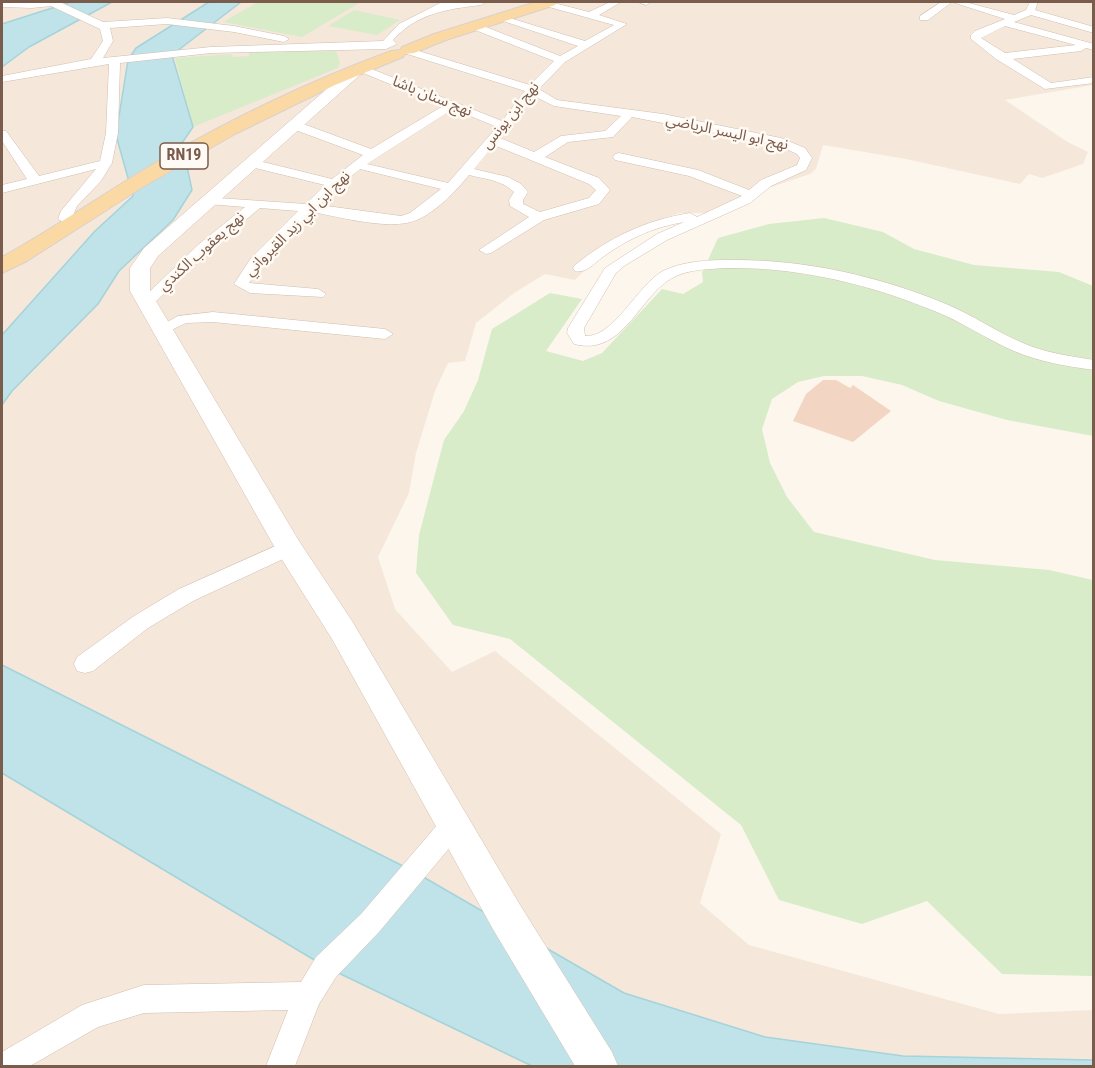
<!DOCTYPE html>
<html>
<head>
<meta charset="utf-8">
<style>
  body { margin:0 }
  #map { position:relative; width:1095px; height:1068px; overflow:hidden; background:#fdf6ec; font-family:"Roboto Condensed",sans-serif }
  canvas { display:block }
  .frame { position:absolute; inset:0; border:3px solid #7a5c4d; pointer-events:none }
</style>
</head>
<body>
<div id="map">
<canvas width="1095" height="1068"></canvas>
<div class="frame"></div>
</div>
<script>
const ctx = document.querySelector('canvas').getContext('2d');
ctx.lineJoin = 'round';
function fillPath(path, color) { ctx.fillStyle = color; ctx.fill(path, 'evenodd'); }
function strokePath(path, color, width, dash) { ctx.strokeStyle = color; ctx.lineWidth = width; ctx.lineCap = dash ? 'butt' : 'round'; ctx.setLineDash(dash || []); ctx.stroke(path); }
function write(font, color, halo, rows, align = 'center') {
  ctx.font = font + ' "Roboto Condensed","Noto Sans Arabic",sans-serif'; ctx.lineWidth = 5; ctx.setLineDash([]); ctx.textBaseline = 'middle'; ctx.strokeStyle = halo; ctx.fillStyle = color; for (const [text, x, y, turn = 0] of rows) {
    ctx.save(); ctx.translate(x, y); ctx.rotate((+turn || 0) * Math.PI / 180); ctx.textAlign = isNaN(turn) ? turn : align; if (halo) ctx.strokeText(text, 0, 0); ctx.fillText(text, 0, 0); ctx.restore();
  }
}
fillPath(new Path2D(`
  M2,2H1093V85L1005,100L1066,141L1088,152L1083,164L1042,178L1029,174L1020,184L906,159L823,145L816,169L810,174L768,188L727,213H680L664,218L634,234L591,264L575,280L545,274L514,293L476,323L465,361L448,363L435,391L416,453L409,493L378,557L395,609L452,672L495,651L721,834L700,903L749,945L999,1014L1093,1010V1066H2Z`), '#f5e8da');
fillPath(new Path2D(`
  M258,2H361L302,37L223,22Z
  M354,10L400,20L377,35L328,26Z
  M282,51H336L340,62L338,68L193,127L175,58L232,54V57L249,56V52Z
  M824,218L883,232L914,249L974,265L1059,272L1093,286V436L1007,420L939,401L902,385L862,376H824L798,382L772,399L762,429L770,463L787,497L814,532L935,560L1049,570L1093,580V976L1002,974L927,901L862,924L779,900L741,825L510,639L453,625L416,573L419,535L444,440L464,411L478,380L492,329L550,293L582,299L546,351L583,361L602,353L662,289L683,294L703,282L702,273L718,238L769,224Z`), '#d8ecc9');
const water = new Path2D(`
  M71,2H112L29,47L2,67V24Z
  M209,2H241L172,55L193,127L182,143L192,190L173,220L119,271L98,304L12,391L2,405V335L95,231L133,196L116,135L128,60L136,48Z
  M2,665L413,871L624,993L765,1037L903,1056L1093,1060V1066H532L326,967L2,773Z`);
fillPath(water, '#bfe3e8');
strokePath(water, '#a5d3da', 1.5);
fillPath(new Path2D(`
  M823,380H836L850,388L853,385L891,411L853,442L793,421L806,394Z`), '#f3d5c3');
const street = new Path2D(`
  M2,2H60L103,22L167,18L234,26L284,36L289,39L284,42L234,32L167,24L110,28L113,41L103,58L211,47L383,41L399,24L442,2H486L481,5C448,9 417,13 393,40L397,44L386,49L211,53L120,63L118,133L112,163L101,181L77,206L70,222L65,223L58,219L61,211L96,169L2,193V185L27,179L2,141V131H6L39,176L100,161L106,133L109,64L2,82V76L91,59L103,41L100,29L51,6L32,8L2,7Z
  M541,2H550L589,12L610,2H621L599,15L627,24L565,62L539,89L557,100L663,114L781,138L805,148L812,158L806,170L771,186L750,203L667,240L624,266L616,273L584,328L585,336C614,338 638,284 663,271C683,261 708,260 730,260C803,259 879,276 946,304C973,315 996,332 1023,343C1045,353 1070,356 1094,360V370C1067,366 1039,362 1014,351C986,339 961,321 932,310C868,284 798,267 728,268C710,269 690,269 674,277C638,296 624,357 574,344L567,333L568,328L605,268L657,234L684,222C654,227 627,239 603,257C594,263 586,274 575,271L573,268L575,265C610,237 646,220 690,213L697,217L742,196L689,176L615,160L613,157L615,154L619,153L698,170L749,190L761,180L797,165L800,158L797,154L777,145L632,117L613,137L568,142L545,157L599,178L610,190L599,204L544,220L491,253L486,254L479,250L529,217L510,206L509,200L514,192C502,180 485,179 469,175C456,191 438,210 419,219C393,232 341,217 312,212L262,264L249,283L318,289L326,294L323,297L250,293L234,284L251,258L298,211L260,208L209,250L151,306H141L138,303L141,300L199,244L245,207L208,204L201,200L203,197L306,204L325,185L247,166L245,163L247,160L251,159L332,179L363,155L290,128V122H298L371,149L443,106L356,70V66H364L502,121L525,91L404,53V49H412L530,85L554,61L470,28V24H478L560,56L578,46L494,18L503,16L585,41L614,25L542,5ZM534,96L554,106L621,116L605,131L561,136L534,152L500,138ZM453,109L497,127L448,183L367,164ZM494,145L589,184L596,190L589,198L540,212L523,204V200L528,192L521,184L508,177L474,169ZM360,169L441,189L410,213L401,216L319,205L339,186Z
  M638,2H651L646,5Z
  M941,2H965L1014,15L1026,10L1030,2H1038L1035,10L1094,27V33L1031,15L1014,22L1094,44V50L1086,48L1081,51L1013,59L1051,83L1094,77V83L1045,89L996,59L971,39V35L975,31L1005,19L952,2L928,20H920V16ZM1005,26L1076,45L1005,53L981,38Z
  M213,312L385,329L393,334L385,339L213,322L186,323L161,335L153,330L178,316Z
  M289,540L296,543L299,548L296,553L193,601L148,628L93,671L85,673L77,671L74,664L77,657L134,616L179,589Z
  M453,813L462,817L465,825L462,833L379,932L336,977L319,1004L295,1066H266L288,1010L144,1013L98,1027L30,1066H2V1052L82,1005L144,985L301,982L316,957L361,914L444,817Z`);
const secondary = new Path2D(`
  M357,65L362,67L365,70L362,73L158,256L150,268V291L299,541L352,621L520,905L612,1052L618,1066H575L494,931L332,639L279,555L130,291V268L144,248L352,67Z`);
const primary = new Path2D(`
  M536,2H557L555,5L446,40L414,53L405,54L403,57L335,85L235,134L141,188L27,261L2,273V257C55,228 104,193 157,162C232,118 310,81 391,51L400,50L402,47L434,34Z`);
strokePath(street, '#d1beb0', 1);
strokePath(secondary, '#d6c0b0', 1);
strokePath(primary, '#dad1cd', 2);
fillPath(street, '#fff');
fillPath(secondary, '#fff');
fillPath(primary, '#fbd9a5');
write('15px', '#7a5c4d', '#fffaf3', [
  ["نهج سنان باشا",432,97,22],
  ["نهج ابن يونس",511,116,-51],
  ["نهج ابو اليسر الرياضي",727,133,12],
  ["نهج ابن ابي زيد القيرواني",298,224,-45],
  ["نهج يعقوب الكندي",202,252,-42]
]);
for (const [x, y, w] of [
  [184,156,48]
]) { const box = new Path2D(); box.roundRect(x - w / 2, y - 13, w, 26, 4.5); ctx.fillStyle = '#fffaf3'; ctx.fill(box); strokePath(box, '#7a5c4d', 1.5); }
write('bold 16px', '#7a5c4d', null, [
  ["RN19",184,156]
]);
</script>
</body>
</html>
